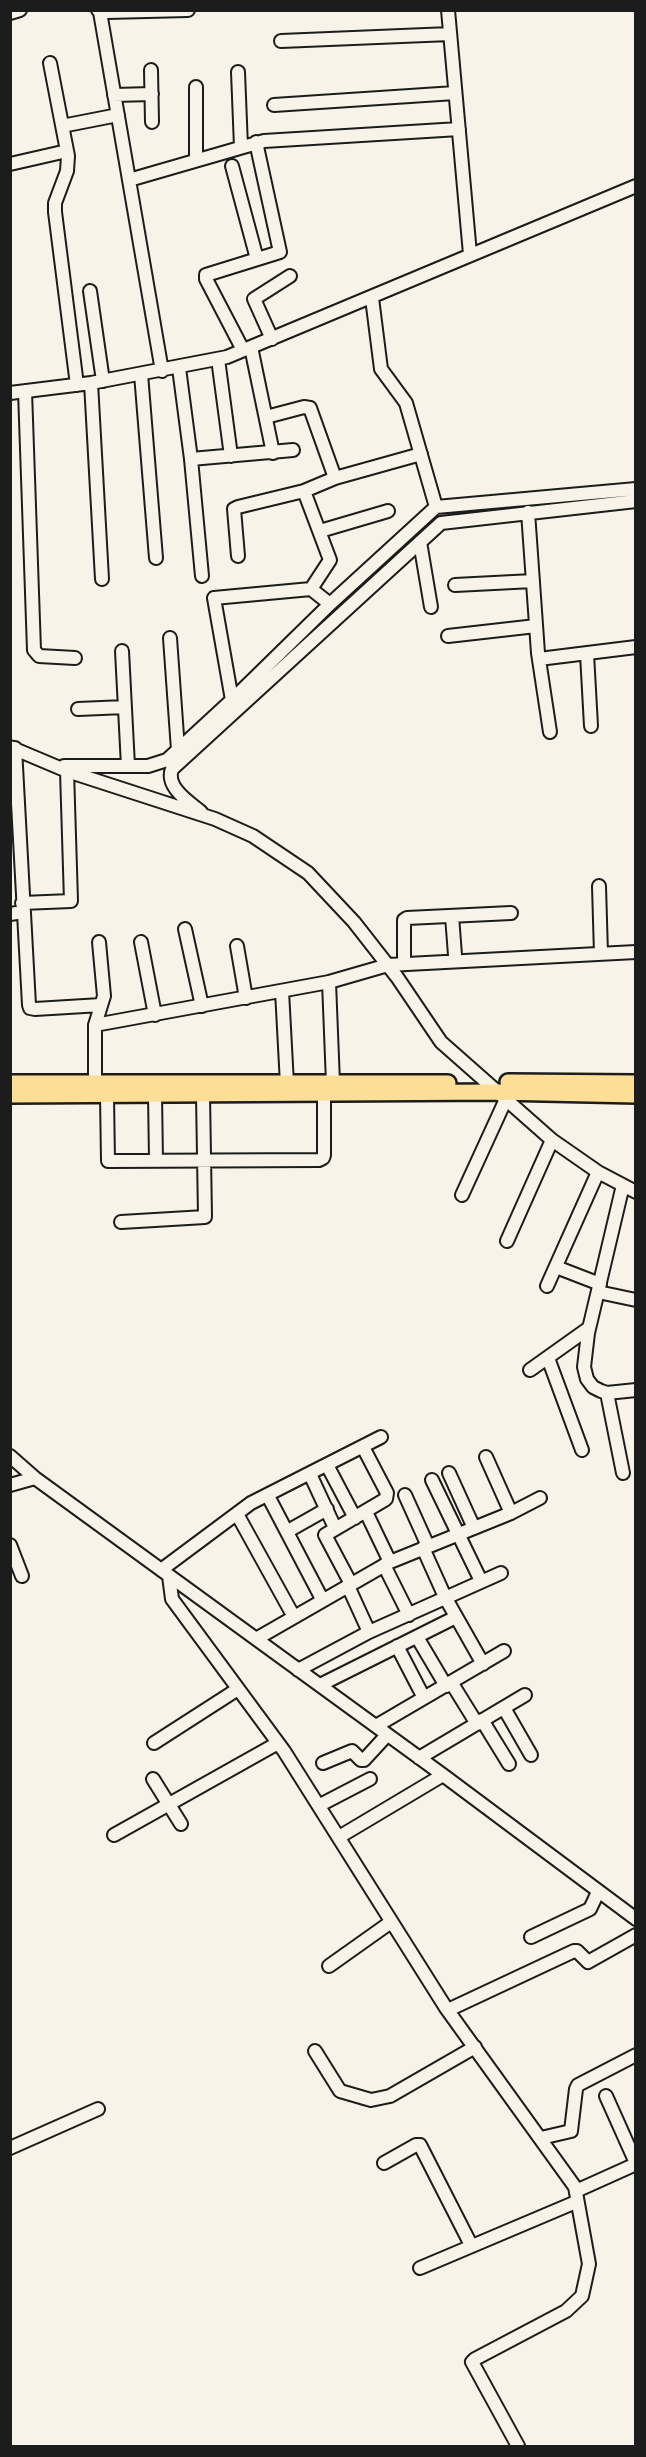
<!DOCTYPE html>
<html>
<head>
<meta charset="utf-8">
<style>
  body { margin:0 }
  #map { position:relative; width:646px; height:2457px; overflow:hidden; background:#f7f3e8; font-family:Pangolin,sans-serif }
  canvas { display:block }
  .frame { position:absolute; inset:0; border:12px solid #1c1c1c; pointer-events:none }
</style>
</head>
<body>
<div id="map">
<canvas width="646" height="2457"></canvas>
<div class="frame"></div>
</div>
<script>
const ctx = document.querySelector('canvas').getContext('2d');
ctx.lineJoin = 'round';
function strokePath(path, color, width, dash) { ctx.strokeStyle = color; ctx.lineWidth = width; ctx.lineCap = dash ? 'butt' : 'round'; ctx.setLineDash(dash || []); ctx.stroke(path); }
const minor = new Path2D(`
  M98,10L107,12L188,10
  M448,10L470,254
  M100,12L162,371
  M10,13L20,10
  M281,41L450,34
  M50,63L68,156L67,171L55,203V212L77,385
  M151,70L152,122
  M238,72L241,147
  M196,87V160
  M114,95L152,94
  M274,105L455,93
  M67,125L118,115
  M10,164L67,151
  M232,166L257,259
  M129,180L264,141L459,129
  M90,291L103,381
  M372,298L381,369L406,403L436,507
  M272,339L254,299L290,276
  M251,347L273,453
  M243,350L206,279V275L280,252L256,142
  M218,359L231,456
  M179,368L191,459L202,576
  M141,374L156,558
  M91,383L102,579
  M25,391L34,650L39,656L75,658
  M10,393L91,383L227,357L636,186
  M266,417L304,407L310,408L335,478
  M191,459L293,450
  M528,512L538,653L550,732
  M320,531L388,511
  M420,542L431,607
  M238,556L234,509L238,507L304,491
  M455,585L533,581
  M330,604L311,589L330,560L304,491L335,478L421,454
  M448,636L536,626
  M170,638L178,750
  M122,651L128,766
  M587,654L591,726
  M539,659L636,647
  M232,700L214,598L311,589
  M78,709L125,707
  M10,747L67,771L215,819L253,836L308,873L354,922L397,977L441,1042L552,1140L598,1172L636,1192
  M15,748L29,1005L30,1008L35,1009L101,1005
  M64,766H148L167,760L232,700L330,604L436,507L636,489
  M201,812C189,802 165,787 172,769L441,523L636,501
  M599,886L601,954
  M22,903L71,901L67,771
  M10,914L23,912
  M452,916L455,955
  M185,929L202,1006
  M141,942L155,1015
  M237,946L246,998
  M404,964V920L407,918L511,913
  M329,982L333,1083
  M282,991L287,1084
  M95,1025L329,982L388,965L636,952
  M95,1083V1025L104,996L99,942
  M155,1095L156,1160
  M107,1096L108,1161L319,1160L323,1158L324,1155V1094
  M623,1185L588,1333L584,1367L587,1379L593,1387L601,1391L607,1393L636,1390
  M462,1195L506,1099
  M121,1222L205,1217L203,1095
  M507,1241L552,1140
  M556,1267L600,1284
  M547,1286L598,1172
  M598,1292L636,1300
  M548,1358L582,1450
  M530,1370L589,1328
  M607,1393L623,1473
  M10,1456L35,1478L443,1775L636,1919
  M486,1457L511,1513
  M327,1465L355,1518
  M449,1473L474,1528
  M310,1474L335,1528
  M432,1480L481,1581
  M10,1485L35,1478
  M405,1495L428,1546
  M268,1496L322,1599
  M366,1512L390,1562
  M237,1514L294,1617
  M288,1531L327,1509
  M10,1545L22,1576
  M423,1548L445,1597L483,1664
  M384,1565L409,1615
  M161,1570L251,1503L381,1437
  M169,1576L172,1599L284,1751L446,2008L575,2187L589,2264L582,2296L566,2311L475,2359L472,2362L518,2446
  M351,1584L325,1535L386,1499L387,1493L363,1447
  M348,1586L369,1632
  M417,1637L446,1686
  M256,1639L390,1562L511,1513L540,1498
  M397,1646L424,1698
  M298,1670L369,1632L501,1573
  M451,1682L477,1724
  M320,1685L456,1617
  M504,1708L531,1755
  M482,1720L509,1764
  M376,1726L504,1651
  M154,1743L238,1689
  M419,1758L525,1695
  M323,1763L352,1751L361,1760H364L387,1735
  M153,1779L181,1824
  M320,1805L370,1779
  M114,1835L278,1743
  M339,1837L443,1775
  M531,1937L590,1909L598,1892
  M329,1966L391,1922
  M448,2010L574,1951H577L588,1962L636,1935
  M315,2051L340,2091L371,2100L390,2096L475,2047
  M606,2096L636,2163
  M541,2138L571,2131L576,2089L578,2085L636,2055
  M10,2148L98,2109
  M384,2163L416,2145H420L471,2245
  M576,2191L636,2164
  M420,2268L576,2202`);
const major = new Path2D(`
  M508,1082L636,1083
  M10,1083H448
  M10,1095L498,1092L636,1095`);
strokePath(minor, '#1c1c1c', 16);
strokePath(major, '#1c1c1c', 20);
strokePath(minor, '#f7f3e8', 12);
strokePath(major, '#fdde96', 15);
</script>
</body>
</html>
